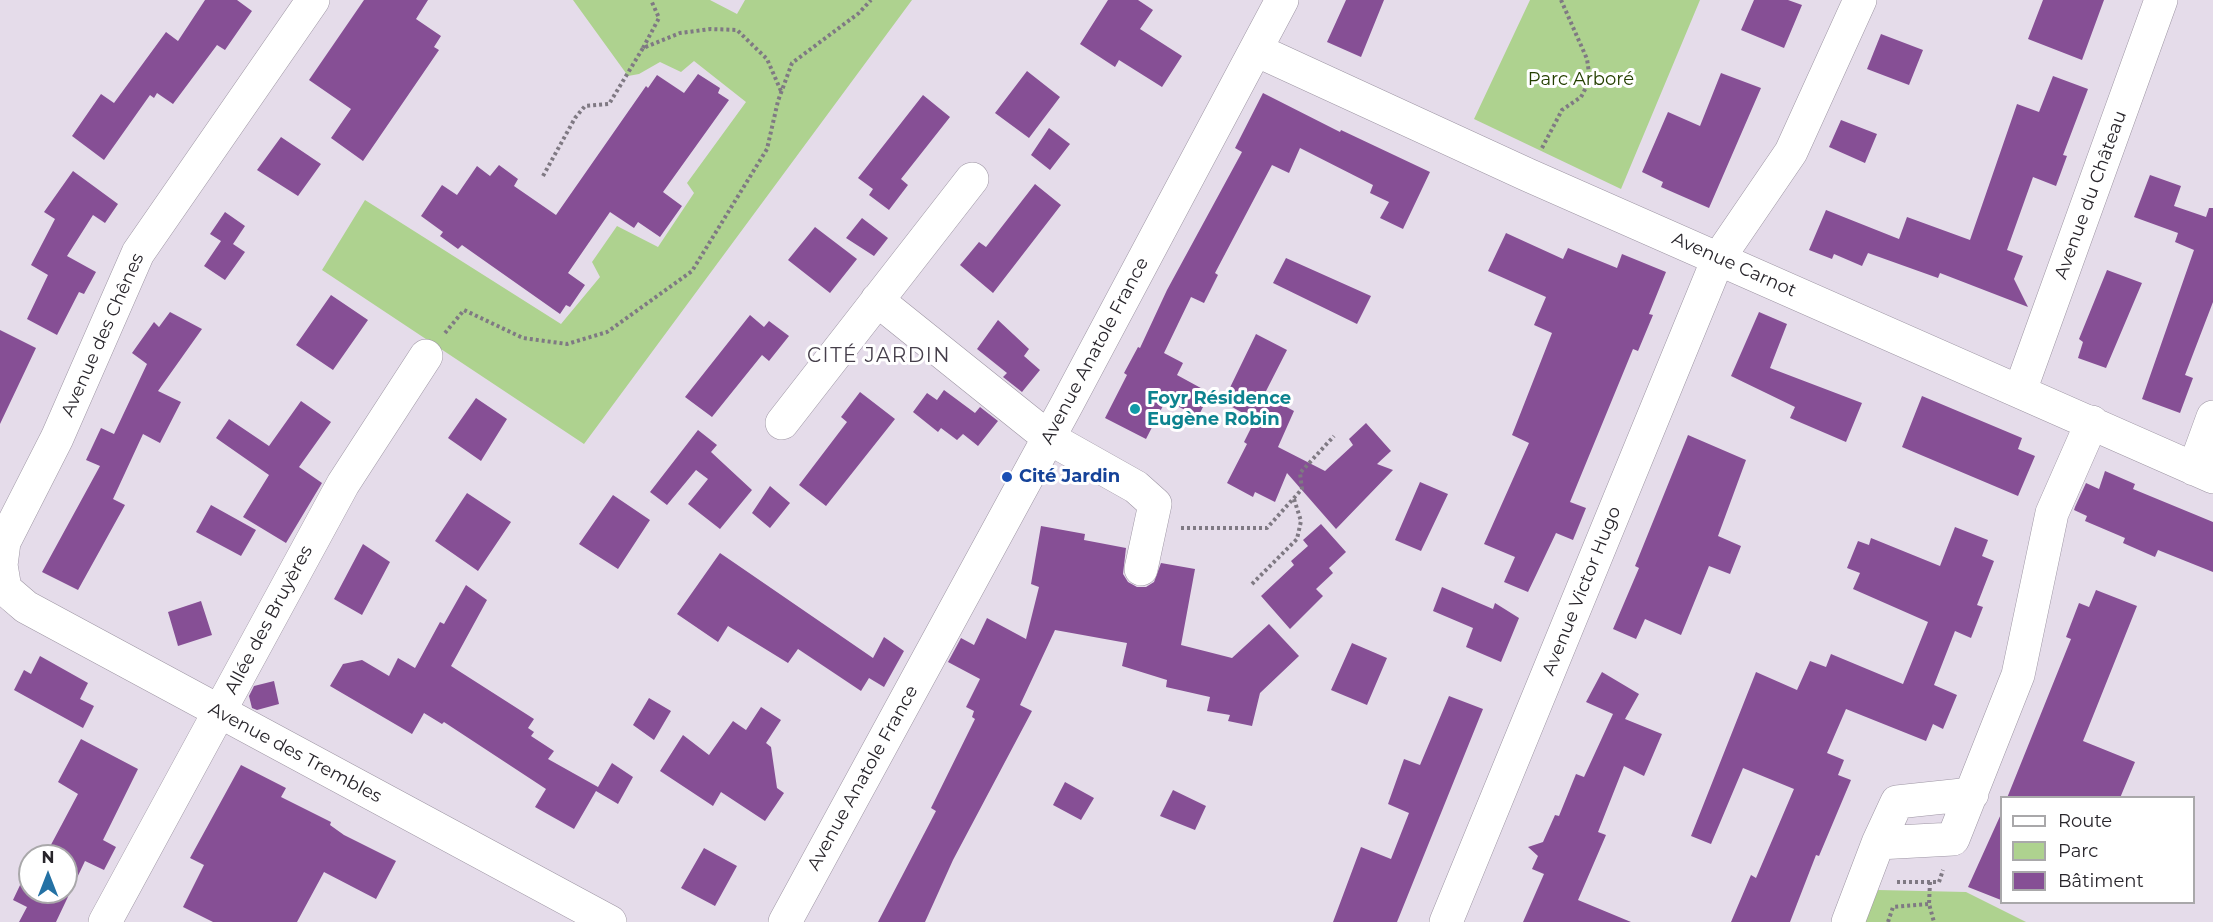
<!DOCTYPE html>
<html>
<head>
<meta charset="utf-8">
<style>
  body { margin:0 }
  #map { position:relative; width:2213px; height:922px; overflow:hidden; background:#e5dcea; font-family:Montserrat,sans-serif }
  canvas { display:block }
  .legend { position:absolute; left:2000px; top:796px; width:195px; height:108px; box-sizing:border-box; background:#fff; border:2px solid #a9a8aa; margin:0; padding:8px 10px; list-style:none; font-size:18px; color:#28252b }
  .legend li { display:flex; align-items:center; gap:12px; height:30px }
  .legend b { width:30px; border:2px solid #a9a8aa }
  .north { position:absolute; left:18px; top:844px; width:60px; height:60px; box-sizing:border-box; background:#fff; border:2px solid #a9a8aa; border-radius:50%; rotate:0deg; font-size:16px; font-weight:700; line-height:24px; text-align:center; color:#28252b }
  .north::after { content:''; display:block; margin:auto; width:21px; height:27px; background:#2471a4; clip-path:polygon(50% 0,100% 100%,50% 72%,0 100%) }
</style>
</head>
<body>
<div id="map">
<canvas width="2213" height="922"></canvas>
<ul class="legend">
<li><b style="height:8px;background:#fff"></b>Route</li>
<li><b style="height:16px;background:#aed28f"></b>Parc</li>
<li><b style="height:16px;background:#864f95"></b>Bâtiment</li>
</ul>
<div class="north">N</div>
</div>
<script>
const ctx = document.querySelector('canvas').getContext('2d');
ctx.lineJoin = 'round';
function fillPath(path, color) { ctx.fillStyle = color; ctx.fill(path, 'evenodd'); }
function strokePath(path, color, width, dash) { ctx.strokeStyle = color; ctx.lineWidth = width; ctx.lineCap = dash ? 'butt' : 'round'; ctx.setLineDash(dash || []); ctx.stroke(path); }
function write(font, color, halo, rows, align = 'center') {
  ctx.font = font + ' Montserrat,sans-serif'; ctx.lineWidth = 6; ctx.setLineDash([]); ctx.textBaseline = 'middle'; ctx.strokeStyle = halo; ctx.fillStyle = color; for (const [text, x, y, turn = 0] of rows) {
    ctx.save(); ctx.translate(x, y); ctx.rotate((+turn || 0) * Math.PI / 180); ctx.textAlign = isNaN(turn) ? turn : align; if (halo) ctx.strokeText(text, 0, 0); ctx.fillText(text, 0, 0); ctx.restore();
  }
}
fillPath(new Path2D(`
  M573,0H710L737,14L745,0H912L584,444L322,270L365,200L561,324L600,277L592,262L617,226L658,247L694,193L687,183L746,102L694,61L681,72L660,62L639,74L628,76Z
  M1530,0H1700L1621,189L1474,119Z
  M1878,890L1966,892L2026,922H1865Z`), '#aed28f');
fillPath(new Path2D(`
  M205,0H237L252,11L225,50L217,45L173,104L157,93L154,98L150,95L104,160L72,136L101,94L114,103L166,32L178,41Z
  M364,0H428L416,19L441,36L434,47L439,50L363,161L331,138L351,109L309,80Z
  M1108,0H1138L1153,10L1140,29L1182,56L1162,87L1119,60L1115,67L1080,44Z
  M1346,0H1384L1361,57L1327,42Z
  M1754,0H1788L1802,5L1784,48L1741,30Z
  M2043,0H2104L2082,60L2028,39Z
  M1881,34L1923,50L1909,85L1867,69Z
  M1027,71L1060,97L1029,138L995,113Z
  M1721,73L1761,88L1709,208L1661,187L1663,182L1642,172L1668,112L1700,126Z
  M698,74L720,88L718,93L729,100L663,192L682,206L660,237L638,222L634,228L610,212L568,273L585,285L570,307L566,305L560,314L462,245L458,249L440,236L443,232L421,216L442,185L457,195L477,166L490,176L499,165L518,179L514,186L556,215L646,86L648,88L657,75L684,93Z
  M2053,76L2088,89L2063,155L2067,156L2056,186L2033,177L2007,250L2023,256L2014,279L2028,307L1940,273L1938,278L1868,253L1862,266L1834,254L1832,259L1809,250L1826,210L1899,239L1907,217L1970,240L2017,104L2039,112Z
  M1263,93L1340,132L1341,130L1430,172L1403,229L1380,218L1389,202L1370,193L1373,185L1300,148L1289,173L1272,165L1215,273L1218,275L1204,303L1191,297L1164,353L1183,363L1177,375L1210,393L1198,417L1166,400L1146,439L1105,418L1127,375L1124,373L1138,347L1140,348L1167,290L1242,152L1235,148Z
  M923,95L950,117L901,179L908,185L889,210L869,195L873,189L858,178Z
  M1841,120L1877,134L1865,163L1829,147Z
  M1049,128L1070,144L1050,170L1031,155Z
  M281,137L321,164L298,196L257,170Z
  M73,171L118,204L105,223L93,215L67,256L96,272L84,294L79,292L57,335L27,319L48,275L31,265L55,219L44,212Z
  M2150,175L2181,186L2174,206L2206,217L2209,208H2213V302L2185,375L2193,378L2180,413L2142,399L2194,250L2175,242L2178,233L2134,217Z
  M1035,184L1061,205L993,293L960,265L979,242L986,247Z
  M225,212L245,226L233,244L245,252L225,280L204,266L221,241L210,234Z
  M862,218L888,238L874,256L846,238Z
  M815,227L857,259L830,293L788,260Z
  M1506,233L1563,259L1568,248L1617,268L1622,254L1666,272L1649,314L1653,315L1638,351L1633,349L1570,502L1586,508L1573,540L1556,533L1528,592L1504,582L1515,557L1484,544L1529,443L1512,435L1552,333L1534,325L1546,297L1488,271Z
  M1286,258L1371,296L1357,324L1273,283Z
  M2107,270L2142,283L2106,368L2078,358L2083,342L2079,339Z
  M331,295L368,320L333,370L296,345Z
  M170,312L202,329L158,391L181,402L160,443L143,434L113,499L125,505L78,590L42,572L100,466L86,460L101,428L114,434L147,364L132,353L154,322L159,327Z
  M1759,312L1787,324L1770,368L1862,403L1846,442L1790,418L1795,407L1731,376Z
  M750,315L764,327L769,321L789,336L769,361L762,355L712,417L685,397Z
  M998,320L1029,349L1024,356L1040,370L1022,392L1003,377L1007,373L977,349Z
  M0,330L36,348L0,424Z
  M1256,334L1287,350L1264,395L1294,411L1278,447L1325,471L1353,445L1349,439L1366,423L1391,451L1377,464L1393,470L1336,529L1287,473L1275,502L1255,492L1253,497L1227,483L1247,444L1244,442L1252,426L1249,424L1252,418L1223,402Z
  M944,390L975,413L980,407L998,421L978,446L963,434L957,440L941,428L938,432L913,412L927,393L937,400Z
  M860,392L895,419L826,506L799,485L847,422L841,417Z
  M1922,396L2022,438L2018,449L2035,456L2018,496L1902,447Z
  M476,398L507,419L481,461L448,438Z
  M301,401L331,422L299,467L322,483L286,543L243,517L269,475L216,438L229,419L269,446Z
  M698,430L717,445L711,452L752,490L720,529L688,504L708,479L696,470L667,505L650,492Z
  M1688,435L1746,460L1718,536L1741,546L1730,574L1709,566L1681,635L1645,619L1636,639L1613,629L1639,568L1635,566Z
  M2105,471L2135,484L2133,489L2213,522V572L2158,550L2155,557L2123,543L2125,538L2085,521L2087,516L2074,510L2075,507L2086,483L2099,489Z
  M1420,482L1448,494L1421,551L1395,540Z
  M770,486L790,503L770,528L752,513Z
  M467,493L511,522L478,571L435,541Z
  M613,495L650,520L618,569L579,544Z
  M211,505L256,530L241,556L196,532Z
  M1321,524L1346,552L1329,568L1333,573L1316,589L1323,596L1290,629L1261,596L1294,565L1291,561L1308,546L1303,540Z
  M1041,526L1085,534L1084,540L1126,548L1123,574L1128,582L1137,587H1146L1154,582L1161,563L1195,569L1181,645L1232,658L1269,624L1299,656L1260,693L1252,726L1228,721L1230,715L1207,711L1210,697L1166,687L1167,680L1122,666L1127,643L1055,630L1020,705L1032,711L953,860L925,922H878L936,811L931,808L975,719L972,717L974,711L966,707L980,679L948,662L961,638L974,645L987,618L1026,639L1039,587L1031,584Z
  M1955,527L1988,540L1982,556L1994,561L1977,605L1983,607L1971,638L1955,631L1934,685L1957,695L1943,729L1933,724L1926,741L1846,709L1827,753L1844,760L1838,775L1851,780L1819,856L1816,855L1790,922H1731L1751,875L1756,878L1794,789L1743,768L1711,844L1691,836L1756,672L1797,690L1810,661L1826,667L1831,654L1903,684L1928,622L1853,589L1860,573L1847,568L1858,541L1869,545L1871,538L1940,566Z
  M363,544L390,562L362,615L334,599Z
  M720,553L873,658L884,637L904,651L884,687L869,678L861,691L798,649L788,663L728,626L718,642L677,614Z
  M466,585L487,600L451,666L534,719L528,728L534,732L531,736L554,751L548,759L598,787L612,763L633,777L618,804L596,791L574,829L535,807L546,789L444,722L442,724L424,713L412,734L330,686L343,664L362,660L389,676L398,658L415,668L440,622L444,624Z
  M1442,587L1493,609L1495,603L1519,618L1501,662L1466,647L1473,628L1433,611Z
  M2096,590L2137,606L2083,741L2135,762L2120,798H2007L2071,639L2066,637L2079,603L2089,607Z
  M201,601L212,635L178,646L168,612Z
  M1352,643L1387,658L1367,705L1331,690Z
  M40,656L88,683L80,699L94,706L83,728L14,690L24,670L31,674Z
  M1602,672L1639,694L1625,719L1662,734L1644,776L1624,766L1598,832L1606,835L1578,900L1631,922H1523L1544,874L1532,869L1538,856L1528,847L1543,842L1555,815L1559,816L1576,774L1584,777L1613,714L1586,702Z
  M274,681L279,704L257,710L252,708L249,696L254,686Z
  M1449,696L1483,709L1397,922H1333L1361,847L1391,859L1409,813L1388,804L1404,759L1420,765Z
  M649,698L671,711L654,740L633,725Z
  M761,707L781,720L766,743L771,747L777,788L784,793L765,821L721,792L713,806L660,771L683,735L709,755L733,721L746,730Z
  M81,739L138,769L103,840L116,847L104,870L85,861L56,922H19L27,907L13,900L30,864V892H66V856H45L78,794L58,782Z
  M241,765L286,788L281,797L331,822L330,825L344,835L396,861L376,899L324,872L297,922H213L183,907L204,865L190,858Z
  M1065,782L1094,798L1081,820L1053,805Z
  M1173,790L1206,806L1195,830L1160,816Z
  M2001,814V900L1968,887Z
  M704,848L737,866L715,906L681,888Z`), '#864f95');
const minor = new Path2D(`
  M313,0L138,253L57,438L4,542L1,565L5,589L26,607L610,922
  M1256,50L1528,175L2213,477
  M877,300L1049,438L1136,487L1155,504L1141,569
  M2020,391L2161,0
  M782,423L972,179
  M2194,469L2213,417
  M1878,843L1897,802L1972,794
  M105,922L343,484L426,356
  M785,922L1067,404L1282,0
  M1446,922L1718,259L1791,152L1860,0
  M1848,922L1878,843L1953,839L2018,675L2052,513L2092,422`);
strokePath(minor, '#9d95a3', 34);
strokePath(new Path2D(`
  M643,48L659,18L651,0
  M1542,148L1562,110L1581,97L1590,80L1587,59L1561,0
  M543,176L575,118L585,106L609,104L643,48L680,33L711,29L737,30L767,59L781,91
  M445,333L464,310L523,338L567,344L607,332L692,271L767,149L778,101L792,63L859,13L871,0
  M1181,528H1267L1302,489L1300,473L1334,436
  M1252,584L1297,539L1301,521L1294,499
  M1897,882H1939L1943,870
  M1930,882L1929,904L1934,922
  M1888,922L1893,907L1929,904`), '#7f7983', 4, [3, 3]);
strokePath(minor, '#fff', 33);
for (const [x, y, r, color] of [
  [1135,409,6,"#0f9aa8"],
  [1007,477,6,"#1a4fb4"]
]) { const dot = new Path2D(); dot.arc(x, y, r, 0, 2 * Math.PI); ctx.fillStyle = color; ctx.fill(dot); strokePath(dot, '#fff', 2); }
write('18px', '#254001', '#fff', [
  ["Parc Arboré",1581,80]
]);
write('18px', '#28252b', '#fff', [
  ["Avenue du Château",2091,195,-70],
  ["Avenue Carnot",1734,265,24],
  ["Avenue des Chênes",103,335,-66],
  ["Avenue Anatole France",1095,351,-62],
  ["Avenue Victor Hugo",1582,591,-68],
  ["Allée des Bruyères",269,620,-62],
  ["Avenue des Trembles",295,753,28],
  ["Avenue Anatole France",863,778,-61]
]);
write('bold 18px', '#0d838f', '#fff', [
  ["Foyr Résidence",1147,399],
  ["Eugène Robin",1147,420]
], 'left');
write('bold 18px', '#164399', '#fff', [
  ["Cité Jardin",1019,477]
], 'left');
ctx.letterSpacing = '1.5px';
write('20px', '#463f4b', '#fff', [
  ["CITÉ JARDIN",879,356]
]);
ctx.letterSpacing = '0px';
</script>
</body>
</html>
